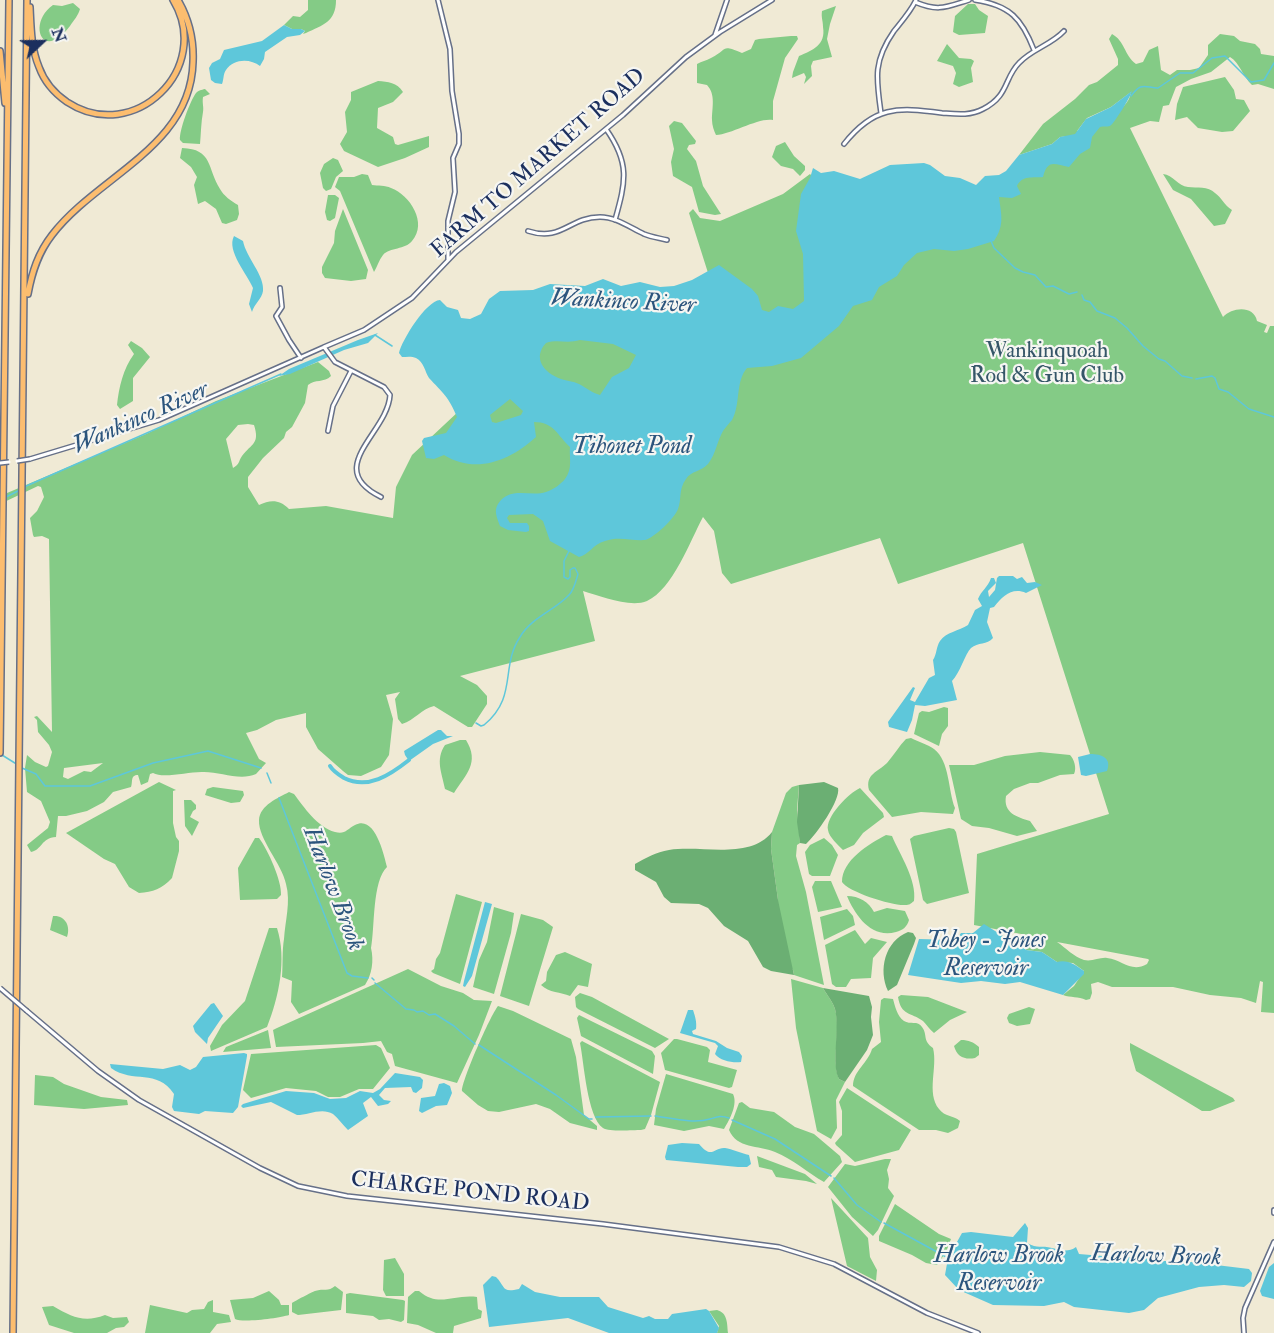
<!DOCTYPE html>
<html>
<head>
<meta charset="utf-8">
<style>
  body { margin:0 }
  #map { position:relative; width:1274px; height:1333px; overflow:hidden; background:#f0ead5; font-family:"IM FELL Double Pica",serif }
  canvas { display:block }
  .north { position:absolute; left:12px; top:12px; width:60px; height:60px; -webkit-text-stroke:4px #f6f6f2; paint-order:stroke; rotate:68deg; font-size:16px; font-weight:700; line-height:24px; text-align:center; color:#1b2f5e }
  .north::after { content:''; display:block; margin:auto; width:21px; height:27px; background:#1b2f5e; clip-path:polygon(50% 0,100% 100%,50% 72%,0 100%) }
</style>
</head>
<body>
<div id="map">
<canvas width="1274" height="1333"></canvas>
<div class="north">N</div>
</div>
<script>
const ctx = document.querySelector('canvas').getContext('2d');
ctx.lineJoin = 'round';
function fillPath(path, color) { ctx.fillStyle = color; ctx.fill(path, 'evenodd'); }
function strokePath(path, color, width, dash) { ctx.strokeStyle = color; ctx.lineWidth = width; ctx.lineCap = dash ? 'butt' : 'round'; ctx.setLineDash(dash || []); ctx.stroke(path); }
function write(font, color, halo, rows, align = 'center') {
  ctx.font = font + ' "IM FELL Double Pica",serif'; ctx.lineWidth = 4.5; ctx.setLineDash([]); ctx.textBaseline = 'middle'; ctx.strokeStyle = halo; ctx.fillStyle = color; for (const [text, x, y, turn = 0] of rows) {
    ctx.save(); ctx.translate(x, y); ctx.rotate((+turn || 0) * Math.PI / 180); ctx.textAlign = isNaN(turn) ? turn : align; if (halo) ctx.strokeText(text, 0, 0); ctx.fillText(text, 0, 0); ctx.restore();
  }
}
fillPath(new Path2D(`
  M308,0H336C336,22 323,25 306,33L303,34L305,31L301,29H292L284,25L293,16L300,17L308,10Z
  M73,3L80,9C78,16 74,20 70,26C42,63 27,23 53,5L62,6Z
  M968,4H975L979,10L988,16L985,33L959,35L953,32L955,16Z
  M836,6L830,24L827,39L832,57L813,61L811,66L812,76L804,84L806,77L804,73L792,78L793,72L799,56C813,50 826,45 823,27C823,20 821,18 822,11Z
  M1112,34C1125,41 1124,55 1136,64L1143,62L1149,50L1158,46L1161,70L1170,75L1177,70H1190L1199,68L1208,55V45L1220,34L1234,36L1240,41L1255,44L1260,49L1261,54L1274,56V89L1258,84L1252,85C1243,77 1240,63 1230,57L1211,72L1191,79L1176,87L1169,105L1163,106L1159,122L1150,121L1130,128L1223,317C1232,307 1254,305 1257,321L1267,325L1264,332L1267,333L1270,326H1274V1013L1261,1012L1263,982L1260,981L1256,1003L1241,998L1210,995L1173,987H1112L1098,982L1091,984L1092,993L1090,999L1086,1000C1078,996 1071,998 1063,995L1074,986L1084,971L1073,963L1057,962L1042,952L1026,950L1022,942L1037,937L974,925L977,854L1109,814L1023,543L898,584L880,538L731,584L722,573L714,531L703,517C690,541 673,589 647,601C630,608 600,596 583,591L595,641L460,676L477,685L487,696V704L472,727H468L434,706C421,709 415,720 402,724L398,719L395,699L400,692L386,695L393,719L389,755L381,767L361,776L348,775L343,771L318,749L306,727V713L276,720L257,730L246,733L259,759L266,763L256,774C240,781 221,772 204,772C190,771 164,779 153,773L150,774L148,782L141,785L138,775C130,775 133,782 131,787L113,792L104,802L87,811L66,816H58L56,837C41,838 42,850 31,852L27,845L48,828L50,822L41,801L27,792L25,768L27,755L35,762L46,767L48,766L52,752L49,745L38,732L37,720L34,717L37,716L52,732L49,539L42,536L34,537L33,535L30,518L37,511L44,497L41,487L38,486L0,504V496L146,434L216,401L318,362L329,371L331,376C324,383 315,379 308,385L305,403L292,427L286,432L284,438L263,458L248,477V487L259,505C270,500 279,499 289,509L326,506L393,518L396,487L412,455L460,410L522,294L679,288L709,276L689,213L693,209L700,218L720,221L783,194L810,174L820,185L957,210L1070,136L1060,137L1052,144L1019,155L1043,124L1075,99L1089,85L1097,82L1118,65V59L1109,39ZM1131,92C1128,114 1094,123 1077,131L1087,118L1111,107ZM248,424L254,425C260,444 252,443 242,456C238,462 240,464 233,468L226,439L238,425ZM103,763L91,772L84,771L68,779L63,777L64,768ZM1057,942L1148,959L1149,960L1147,964C1131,973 1123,960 1107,958C1100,957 1092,962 1084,960C1074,957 1066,948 1057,942Z
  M791,36H797L798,39L785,58L773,101V120C759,117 732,134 716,135C714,131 712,125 712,120C712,107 716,95 707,85L697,83V64C702,61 706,61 711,58C729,49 720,44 742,53L751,49L755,40L759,39Z
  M947,44L959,58L971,59L974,61L971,68L973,82L959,87L953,84L956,73L953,66L937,61Z
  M1225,77L1234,90L1236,99L1244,100L1250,111L1233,131L1222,132L1198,128L1187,117L1175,120L1177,104L1183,87Z
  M378,81C388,82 397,82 403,92L393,102L378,108L377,128L393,137L395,144L398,145L429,136V147L405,158L378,167L344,151L340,144L347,132L345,112L351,100V92Z
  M205,89L210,94L203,97C202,103 204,107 203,112C201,123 201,133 200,144L183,143L180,140C179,131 190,101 196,93C199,90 201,90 205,89Z
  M674,121L682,123L696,141L695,144L689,145L687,149L696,161L703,186L721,214L715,215L699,212L692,187L673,176L671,162L674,149L669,126Z
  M785,142L794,156L805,166V170L800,176L793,169L781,166L772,157L776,146Z
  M182,148C213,149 207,168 220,189C224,196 231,201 238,205L239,214L237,220L226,224L222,223L216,209L205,201L198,204L194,185L197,177L191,167L180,158Z
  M333,158L338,160L343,171L336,177L331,189L326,191L323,188L320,173L324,164Z
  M362,174L368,175L372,185C378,186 385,185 391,188C410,195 428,223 412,241C405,250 390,247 383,255C379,260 377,267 374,272L340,191L335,187L339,177H354Z
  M1163,174C1173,175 1178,186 1188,187C1197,188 1208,186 1215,193C1222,198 1224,205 1232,210L1225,224L1214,226L1191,199L1173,190Z
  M328,195H335L339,198L335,218L330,221L327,220L325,212Z
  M343,209L368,270L366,279L351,281L325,278L322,273V267L334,243L335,231Z
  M131,341L142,348L150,357L133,378V401L120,409L117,405C119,387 123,369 134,354L128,345Z
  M944,707L948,708V726L942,734L939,746L914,734L919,713L922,711L929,712Z
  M911,738C919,742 927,744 934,749C950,761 948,791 955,808L953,814L921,812L892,817L869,790C865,774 878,772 887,763C894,755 899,746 906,739Z
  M460,740H466C480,763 466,774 454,793L445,789C442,773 435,760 445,745Z
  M1040,752L1070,755C1074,759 1077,768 1074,774L1060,775L1038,783H1030L1014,789L1006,796C1003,813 1017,817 1030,821L1037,831L1017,836L989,828L972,826L961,819L949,765H974L1005,756Z
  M159,782L176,790L173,791V823L176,837L179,841V851L172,878C162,889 153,892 139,893L129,887L115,864L104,859L66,833Z
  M799,785L797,810L800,843L797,845L796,856L806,892L824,985L794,975L793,970L726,882L778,900L771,849L772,832L786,793L792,787Z
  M213,787L243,791L244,795L240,802L231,803L205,795L207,789Z
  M860,788L883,813L884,817L863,833L854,845L843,850C838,845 829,837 828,830C825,817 849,793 860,788Z
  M289,792L294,794C304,807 317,827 335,832C345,835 347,829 355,825C375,814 384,855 387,867C372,881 375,928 371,948C374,961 372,974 365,985L299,1014L291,1002L292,981L282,977C283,964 282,951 284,939C285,921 291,902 286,884C282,864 258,839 259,820C260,805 278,798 289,792Z
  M184,800H191L196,805V809L193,811L190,817L199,822L192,836L185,826Z
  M949,828L954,829L956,832L969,893L927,904L923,900L910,839L914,836Z
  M886,835L892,836C900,855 917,880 914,901C910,904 910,905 905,905C893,906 848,892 842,882C842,860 869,844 886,835Z
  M255,838H259C268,850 282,881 281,895L277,899L240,900L238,868Z
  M824,838L832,845L838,855L830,876H812L809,874L805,852L810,845Z
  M815,881H831L842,907L818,912L812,887Z
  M456,894L482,902L460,984L433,973L431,971L434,969L436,959L440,953Z
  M847,896C859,896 869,902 874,912L887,908L905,911L909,920C907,927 903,930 896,932C871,939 855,915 847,896Z
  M494,907L514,913L511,933L494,994L473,987L479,960L487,942Z
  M847,909L853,916L855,925L824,940L820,917Z
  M521,914L543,920L553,927L529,1006L500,996Z
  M53,916C65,915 71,926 67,937L50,930Z
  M269,928H277C287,959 279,997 267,1027L211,1051L210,1046L222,1025L245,1001Z
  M855,930L865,944L871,938L887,942L873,958L871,978L851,979L846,987H836L832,984L825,945Z
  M565,952L592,964L588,987L578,985L570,996C561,992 549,993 541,985L546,981L547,972L556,955Z
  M408,969L441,986L463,993L474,1000L492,1001L479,1035L457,1083L395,1066L392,1054L387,1052L381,1041L363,1043L276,1047L273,1030L277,1028Z
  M791,979L823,988C827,995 833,1002 835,1009C841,1030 831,1060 839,1079L845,1082L836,1100L837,1128L831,1139L817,1131L796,1028Z
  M580,993L592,997L669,1039L655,1048L578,1009L576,1007L575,997Z
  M901,995L928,997L967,1012L950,1020L934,1033C929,1029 927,1025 923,1021C911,1012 901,1016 898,997Z
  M884,998L893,999C895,1006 897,1016 904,1021C910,1025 918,1020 922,1027C928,1035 922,1040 933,1048C938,1067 926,1093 939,1109C945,1117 953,1115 960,1121L958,1128L948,1133L936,1130H919L853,1086C853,1071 868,1063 872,1049L881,1042L879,1022L881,1000Z
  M498,1006L513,1011L571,1039L576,1057L584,1115L597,1126V1130L570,1123L550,1109L536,1104L499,1112L488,1111L478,1105L462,1091C462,1080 490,1016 498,1006Z
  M1029,1007L1035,1009L1030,1024L1017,1026L1009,1023L1007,1018L1009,1014Z
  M579,1015L652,1051L655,1056L653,1074L581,1036L577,1018Z
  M268,1030L271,1048L223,1052L226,1047Z
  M674,1039H677L707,1047L710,1050L708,1062L737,1070L732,1087L729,1088L665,1070L661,1053Z
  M961,1040C969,1040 973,1042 979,1047V1055L975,1058C965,1060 957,1057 954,1046Z
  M582,1041L660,1082L651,1115L645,1129L641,1130C633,1130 609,1132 603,1128C587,1117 584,1062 580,1043Z
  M1130,1043L1233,1098L1235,1101L1210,1111H1202L1136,1071L1130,1050Z
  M376,1045L381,1048L390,1068L373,1089H359L340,1097H328L316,1091L286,1088L251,1098L243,1090L251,1054Z
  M666,1074L733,1094C738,1104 730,1119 724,1129L709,1126L684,1131L654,1125L656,1109Z
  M35,1075L53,1077L64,1084L101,1097L127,1100L128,1105L84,1109L34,1105Z
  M847,1088L911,1130L899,1150L855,1162L836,1145L835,1143L842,1135V1111L839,1102Z
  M742,1102L750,1108L774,1112L795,1127L814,1134L840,1156L842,1162L824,1182C808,1173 793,1159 775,1152C758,1145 737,1149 729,1130L739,1103Z
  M757,1156L805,1174L817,1184L806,1181L776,1177L772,1170L759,1167Z
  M885,1159H891L887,1170L889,1179L888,1188L894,1196L878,1230L873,1236L852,1217L828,1187L845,1164L855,1166Z
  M831,1198L868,1238L870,1257L877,1270L876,1281L847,1266Z
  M895,1204L939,1234L951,1239L946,1252L937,1265L926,1263L912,1255L879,1241V1236Z
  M395,1258L404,1274V1296H386L383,1290L384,1260Z
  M335,1286L343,1292L341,1310L298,1315L292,1312V1303C295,1301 312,1292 315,1291C324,1288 328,1292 335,1286Z
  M269,1291L279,1300L281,1305H289V1315C280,1318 243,1323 235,1319L230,1300L253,1298Z
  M415,1291H419C439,1308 453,1294 477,1297L478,1309L482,1311L481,1318L454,1326L453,1333H436L418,1325L407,1323L408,1297Z
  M350,1293L403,1300L405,1301L404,1320L401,1322L389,1319L379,1320L373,1316L346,1313V1294Z
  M213,1300V1312L229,1315L231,1322L217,1324L210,1333H145L150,1305L187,1313L192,1310L204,1309L208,1302Z
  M53,1306C72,1317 84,1323 105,1315L113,1318L127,1317L129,1322L124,1327L116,1328L107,1333H74L49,1325L42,1307Z
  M717,1310C728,1313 727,1324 728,1333H717L719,1326L709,1311Z`), '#84cb86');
fillPath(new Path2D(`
  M824,782L838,788C841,800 816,835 806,844L800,843L797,822L799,785Z
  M772,832L771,849L778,900L794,975L771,971L763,967L748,941L724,926L708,908L699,904L671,903L664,897L656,882L635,870V864C646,858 656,852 669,850C703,845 750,860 772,832Z
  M908,932L913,933L916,938L914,944L897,985L888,991C878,970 885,941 908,932Z
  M823,988L869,996L872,1007L871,1017L873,1035L867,1050L845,1082L839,1079C831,1065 840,1028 835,1009C833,1002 827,995 823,988Z`), '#6baf73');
fillPath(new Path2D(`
  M284,25L292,29H301L305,31L300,35L287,37L265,52L264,59L260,66C251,59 234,58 226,70C223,74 224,79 222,84L215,83L211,80L209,68L212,63L220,59L224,50L262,41Z
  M1132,91C1131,96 1114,124 1110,126C1107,127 1103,126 1100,127L1092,137L1090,148L1080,154L1069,167C1055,165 1048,158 1043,177C1033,178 1022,175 1017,186L1021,194L1012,198L999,197C1001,214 1005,225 994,241L968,249L954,251L934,249L917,253L904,265L897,276L879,287L872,300L853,306L839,326L801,358L772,366L747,368C735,382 741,404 732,420C729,423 726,427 723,431C717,441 716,454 708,464C702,471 691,471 686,479C678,490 682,499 678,509C675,518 654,538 645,540C631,541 619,536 605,541C593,544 589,555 579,557L550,541L543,521L533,514L509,515L507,518L510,523H527L529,526V531L526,532L508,530L500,526C496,515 493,509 501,500C514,487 531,497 546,492C553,490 561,484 565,479C573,468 569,459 570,447C557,435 554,422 534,422L536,437C511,460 476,475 444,455L434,459L426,458L422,441L424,438L446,433L457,417C449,397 442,392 429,378C425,372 424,362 416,358C412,356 406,357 402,357L399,353C402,340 426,301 440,300L447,307L458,310L461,318L470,319L481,314L489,299L500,291L533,290L550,284L585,286L603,279L621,286L640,282L660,287L674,286L692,280L719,265L752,289L758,296L762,310L769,312L778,306L793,309L804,301L803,254L796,231L801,194L810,178L813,168L821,173L834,171L860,179L890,165L924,163L930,165L945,176L960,178L976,185L985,176L999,175L1006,171L1019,155L1052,144L1060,137L1075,134L1086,119L1111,107ZM580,340L613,344L636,355L629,368L612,377L600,395C592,393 587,388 579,384C573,381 567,381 561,379C544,373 532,358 546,343C558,339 567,344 580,340ZM510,399L523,411L521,415L496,423L492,422L490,415Z
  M234,236L243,241C246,257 265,276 263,291C262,299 254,304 252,312L249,304L253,288C248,275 226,251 234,236Z
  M378,333L368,343L344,350L290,374L279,376L289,369L358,340Z
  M999,576H1013L1017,579L1022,577L1027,583L1035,582L1042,585L1026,593C1012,587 1003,596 994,607L990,608L987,622L993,638C987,645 978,642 971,648C965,654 960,673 952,681L957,700L925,706L915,705L912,720L907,732L889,727L888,722L913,687L915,688L910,700L915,702L929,678L935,675L933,660C937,654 936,647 940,641C946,632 959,631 968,625L975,610L982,606L978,599C981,591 988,587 991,578H994L996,583L988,591L989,597L995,590L997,578Z
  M438,730H441L447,736H453L433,744L409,761L405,755L404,751Z
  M1090,754C1102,754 1112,758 1107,771L1086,776L1081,775L1078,757Z
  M485,902L492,904L472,976L465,987L463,986L464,981Z
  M984,924L1014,943L1022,942L1026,950L1042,952L1057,962C1067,959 1076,965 1084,971V974L1063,995L1020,982L1005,984L981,981L961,983L908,975L919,939L956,940L961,933H973Z
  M214,1003L223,1016L208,1038L207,1044L195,1032L193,1026L211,1004Z
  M688,1010H693C695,1016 697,1022 696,1029L692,1031L693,1034L716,1041L727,1048L739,1052L742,1056L741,1062C733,1063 720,1061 715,1054L718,1046L715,1043L680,1033Z
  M244,1053L247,1054V1056L238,1107L233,1113L205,1111L199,1114L174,1111L172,1107L174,1094C157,1068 133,1084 111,1068L110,1064L163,1069L180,1065L190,1070L196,1067L203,1057Z
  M395,1073L420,1077L423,1080L422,1088L416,1093L413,1092L411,1087L385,1088L379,1095L384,1100L391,1101L388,1104L378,1106L371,1097L363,1103L368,1116L348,1130C343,1125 338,1118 333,1114C322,1107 308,1115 297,1115L271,1102L243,1108L241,1106L243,1104L286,1091L314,1093L330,1099L346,1098L360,1091L373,1093L380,1089Z
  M444,1083L450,1086L452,1093L447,1105L436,1106L422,1113L419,1111L421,1098L435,1096L439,1084Z
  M682,1143L699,1144C712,1160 714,1147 725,1148C732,1149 741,1153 749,1155L751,1164L747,1167H738L666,1160L665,1157L668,1145Z
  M1025,1223L1028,1228L1027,1243C1038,1249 1041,1245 1052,1248C1060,1250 1068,1253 1076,1247L1079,1254L1114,1257L1124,1255L1135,1259L1152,1256L1162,1261H1183L1249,1269L1252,1273L1251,1281L1244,1287L1224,1285L1199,1287L1158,1298L1144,1310L1129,1313L1074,1307L1064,1302L1044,1306L993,1305L959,1290L945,1275L948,1258L962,1233L971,1232L1013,1237Z
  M1274,1263V1299L1262,1296L1260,1291L1269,1267Z
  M492,1276L496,1277C506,1287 501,1293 519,1289L522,1284L535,1292L560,1297H599L608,1307L643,1318L649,1316L655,1319H668L672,1314L706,1309L709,1311L719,1328L717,1333H609L568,1318L489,1327L483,1285Z`), '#5ec7da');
strokePath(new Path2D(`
  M1131,96C1141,82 1144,87 1158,88L1180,73H1193L1212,58L1225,56L1251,82L1264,80L1274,63
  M991,241L994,248L1015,268L1023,272L1035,275L1046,287L1053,286L1069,294L1077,292
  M1082,295L1084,300L1090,302L1097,311L1115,318L1127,328L1143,346L1159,359L1165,361L1182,376L1192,378
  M375,335L392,346
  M1196,379L1212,376L1215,378L1219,389L1228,392L1249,409L1274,417
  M24,487L281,374
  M6,497L20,490
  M476,723L481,726L484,725C518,697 500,667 520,637C532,617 554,611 569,595C574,590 576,581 578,574L575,568H573L570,570V577L568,579L564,577V561L569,551
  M2,755L18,765
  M22,768L36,774L45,786H90L153,763L208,751L261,768
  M267,773L271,783
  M279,798L347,973L352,976L368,978
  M372,978L374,980
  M375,983L406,1009L414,1010L417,1012L423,1011L429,1015L435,1014L454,1026L475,1044
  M479,1045L556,1095L589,1119H592
  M655,1116C671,1118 693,1124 710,1119C717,1117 720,1115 729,1118
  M596,1117L651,1116
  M732,1120L775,1139L831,1176
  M834,1178L857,1205L881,1222
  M884,1223L948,1258`), '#5ec7da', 1.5);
strokePath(new Path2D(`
  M330,766C333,771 339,775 344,778C368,790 390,775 409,760`), '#5ec7da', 4);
const minor = new Path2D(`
  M438,0L450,49L452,91L459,134V144L453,158L455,192L448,221V260
  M975,0C1010,5 1022,19 1034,50
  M915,2C939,12 946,7 969,0
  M715,35L727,0
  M881,113C876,78 873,61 894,31C902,21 911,11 916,0
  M606,129C630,163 626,181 615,220
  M844,144C874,106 897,107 942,113C956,114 970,116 983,109C1009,96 1004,78 1019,63C1032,49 1051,45 1064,31
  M528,231C562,242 569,217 600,217C616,217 629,227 644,234C651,237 659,238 667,240
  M280,288L282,307L276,316L289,340L301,358
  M324,347L364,330L412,298L456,252L623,115L686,57L720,32L772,0
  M328,431L333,406L351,371
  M30,459L159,420L324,347L335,362L384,387L390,395C388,433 322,468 381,497
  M27,1011L98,1071L139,1100L260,1168L298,1186L347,1196L603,1224L779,1247L834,1264L927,1313L978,1333
  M1274,1210V1213
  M1244,1333L1243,1318L1245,1308L1274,1242`);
const highway = new Path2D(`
  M30,7C31,27 31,48 39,67C44,81 54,93 67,102C134,146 214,68 173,0
  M0,51L5,103
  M28,294C32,272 38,253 52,235C97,176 191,147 193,62C194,40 189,19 178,0
  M0,753L9,0
  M13,1333L27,0`);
strokePath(minor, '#667088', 6);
strokePath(highway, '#667088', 8);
strokePath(minor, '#fff', 3);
strokePath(highway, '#fcbd6f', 5);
const minorBridge = new Path2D(`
  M17,461L30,459
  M0,463L9,462
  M0,988L27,1011`);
strokePath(minorBridge, '#667088', 6, []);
strokePath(minorBridge, '#fff', 3);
write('22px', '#1b2f5e', '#f6f6f2', [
  ["FARM TO MARKET ROAD",539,164,-41],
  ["CHARGE POND ROAD",470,1193,6]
]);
write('22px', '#355668', '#f6f6f2', [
  ["Wankinquoah",1047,352],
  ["Rod & Gun Club",1047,377]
]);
write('italic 24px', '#2c557d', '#f6f6f2', [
  ["Wankinco River",623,303,3],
  ["Wankinco River",141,419,-24],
  ["Tihonet Pond",632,448],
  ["Harlow Brook",332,889,69],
  ["Tobey - Jones",986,942],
  ["Reservoir",986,970],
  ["Harlow Brook",999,1257],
  ["Reservoir",999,1285],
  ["Harlow Brook",1156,1257,2]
]);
</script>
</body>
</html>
